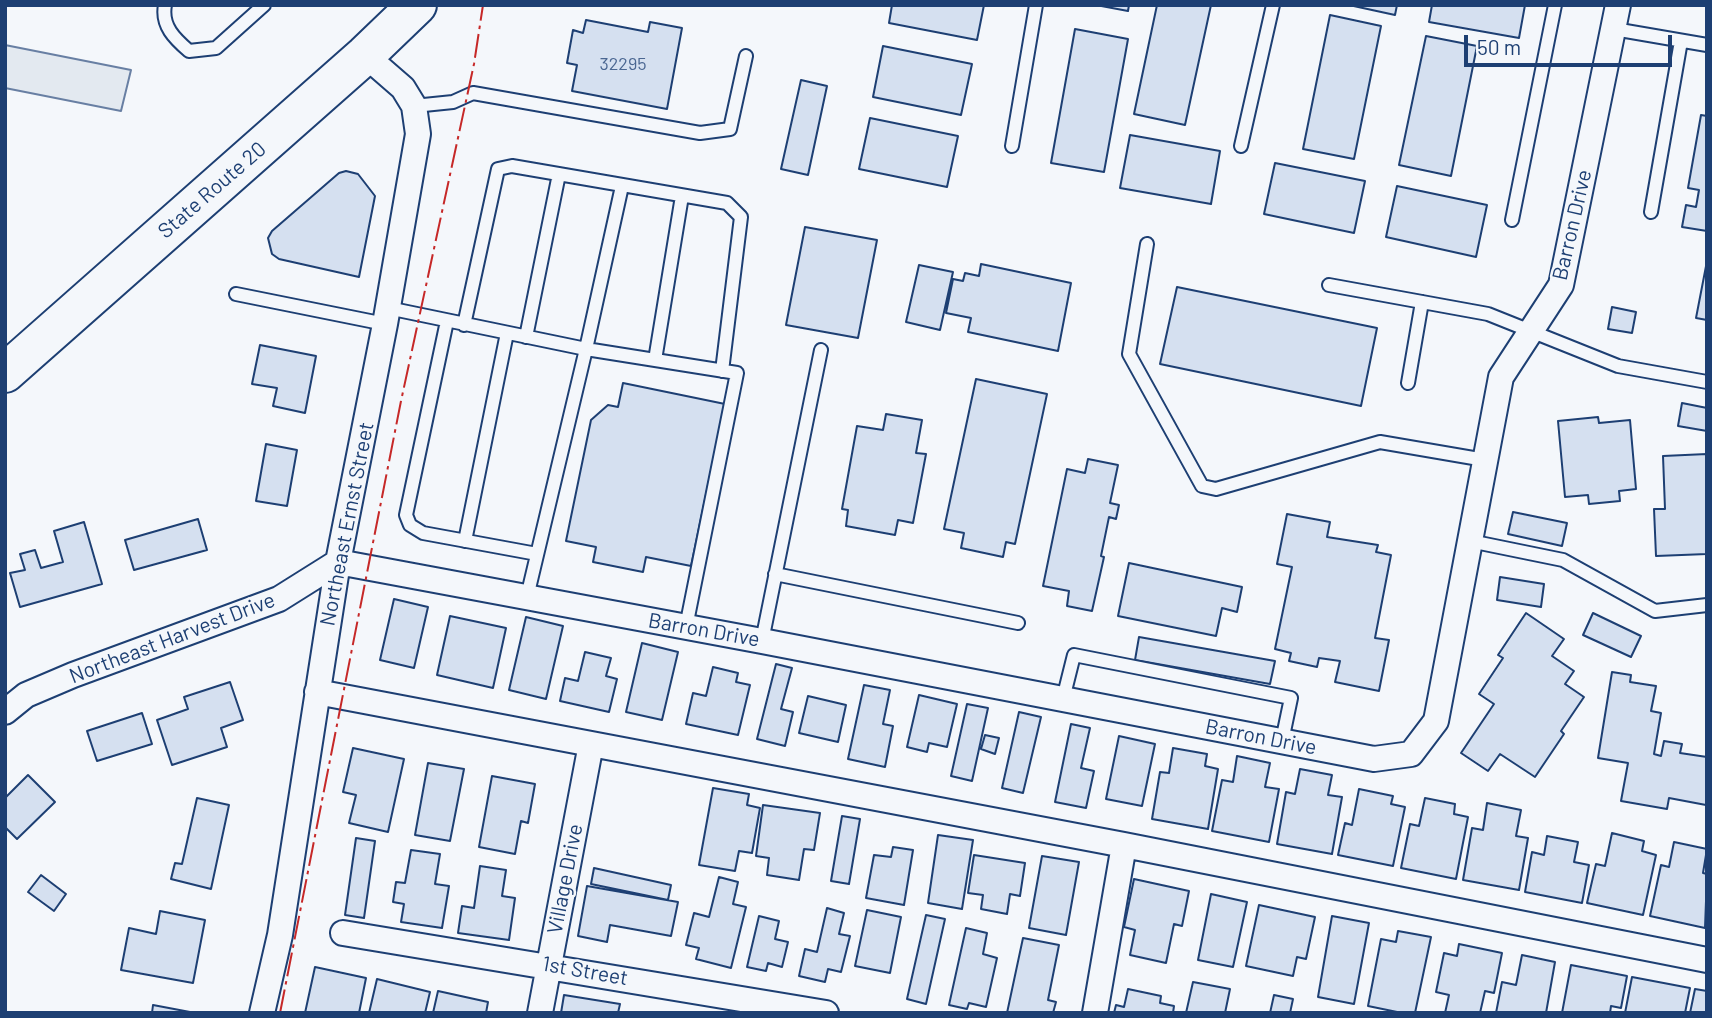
<!DOCTYPE html>
<html>
<head>
<meta charset="utf-8">
<style>
  body { margin:0 }
  #map { position:relative; width:1712px; height:1018px; overflow:hidden; background:#f4f7fb; font-family:Barlow,sans-serif }
  canvas { display:block }
  .frame { position:absolute; inset:0; border:7px solid #1d3f73; pointer-events:none }
  .scale { position:absolute; left:1464px; top:35px; width:208px; height:32px; box-sizing:border-box; border:4px solid #1d3f73; border-top:0; padding-left:9px; font-size:21px; line-height:24px; white-space:nowrap; color:#1d3f73; -webkit-text-stroke:5px #f4f7fb; paint-order:stroke }
</style>
</head>
<body>
<div id="map">
<canvas width="1712" height="1018"></canvas>
<div class="frame"></div>
<div class="scale">50 m</div>
</div>
<script>
const ctx = document.querySelector('canvas').getContext('2d');
ctx.lineJoin = 'round';
function fillPath(path, color) { ctx.fillStyle = color; ctx.fill(path, 'evenodd'); }
function strokePath(path, color, width, dash) { ctx.strokeStyle = color; ctx.lineWidth = width; ctx.lineCap = dash ? 'butt' : 'round'; ctx.setLineDash(dash || []); ctx.stroke(path); }
function write(font, color, halo, rows, align = 'center') {
  ctx.font = font + ' Barlow,sans-serif'; ctx.lineWidth = 5; ctx.setLineDash([]); ctx.textBaseline = 'middle'; ctx.strokeStyle = halo; ctx.fillStyle = color; for (const [text, x, y, turn = 0] of rows) {
    ctx.save(); ctx.translate(x, y); ctx.rotate((+turn || 0) * Math.PI / 180); ctx.textAlign = isNaN(turn) ? turn : align; if (halo) ctx.strokeText(text, 0, 0); ctx.fillText(text, 0, 0); ctx.restore();
  }
}
const green = new Path2D(`
  M5,45L131,70L121,111L5,88Z`);
fillPath(green, '#e3e9f0');
strokePath(green, '#687fa3', 2);
const building = new Path2D(`
  M892,5H984L977,40L889,23Z
  M1096,5H1129L1128,11Z
  M1157,5H1211L1185,125L1134,114Z
  M1349,5H1397L1395,15Z
  M1432,5H1525L1519,38L1429,22Z
  M1330,15L1381,26L1354,159L1303,149Z
  M586,20L648,32L650,22L682,28L667,109L572,91L577,65L567,63L573,30L583,33Z
  M1075,29L1128,39L1104,172L1051,163Z
  M1426,36L1477,46L1451,176L1399,165Z
  M883,46L972,64L961,115L873,97Z
  M801,80L827,86L808,175L781,169Z
  M1701,115L1707,116V231L1682,227L1686,205L1696,207L1699,190L1688,188Z
  M870,118L958,136L947,187L859,169Z
  M1130,135L1220,151L1211,204L1120,188Z
  M1275,163L1365,181L1354,233L1264,214Z
  M346,171L358,174L375,196L359,277L279,259L272,254L268,238L272,231L339,173Z
  M1397,186L1487,205L1476,257L1386,237Z
  M805,227L877,240L858,338L786,325Z
  M1707,261V320L1696,318Z
  M981,264L1071,283L1058,351L968,332L971,318L946,313L953,279L963,281L965,273L979,276Z
  M919,265L953,272L940,330L906,322Z
  M1177,287L1377,328L1361,406L1160,364Z
  M1612,307L1636,312L1632,333L1608,329Z
  M260,345L316,356L305,413L273,406L277,388L252,384Z
  M976,379L1047,394L1015,544L1006,542L1003,557L961,548L964,533L944,529Z
  M623,383L725,404L691,566L646,557L643,572L593,562L596,547L566,541L591,420L608,405L618,407Z
  M1682,403L1707,408V431L1678,426Z
  M886,414L922,420L916,453L926,454L913,523L898,520L895,535L846,526L848,510L842,509L857,426L883,430Z
  M1598,417L1599,423L1630,420L1636,489L1619,491L1620,501L1589,504L1588,495L1565,497L1558,421Z
  M266,444L297,450L287,506L256,501Z
  M1707,454V554L1656,556L1654,509H1665L1663,456Z
  M1088,459L1118,465L1110,503L1119,505L1116,519L1109,517L1101,556L1104,557L1092,611L1067,606L1069,591L1043,586L1067,469L1085,473Z
  M1513,512L1567,523L1562,546L1508,534Z
  M1287,514L1330,522L1327,537L1378,545L1376,552L1391,555L1375,638L1389,640L1379,691L1335,682L1340,661L1319,658L1317,667L1289,661L1291,653L1275,649L1292,567L1277,564Z
  M198,519L207,550L134,570L125,540Z
  M84,522L102,584L20,607L10,573L25,570L20,554L35,550L41,568L63,562L54,531Z
  M1129,563L1242,587L1237,612L1222,608L1216,636L1118,616Z
  M1500,577L1544,584L1541,607L1497,600Z
  M394,599L428,607L414,668L380,660Z
  M1526,613L1564,639L1552,656L1574,671L1565,684L1584,697L1561,731L1564,734L1535,777L1500,754L1488,771L1461,753L1494,704L1479,694L1503,658L1498,655Z
  M1593,613L1641,636L1631,657L1583,635Z
  M450,616L506,628L493,688L437,675Z
  M526,617L563,626L546,699L509,690Z
  M1139,637L1275,661L1270,684L1135,660Z
  M642,643L678,652L662,720L626,712Z
  M585,652L611,658L606,676L617,679L609,712L560,701L565,678L578,681Z
  M776,664L792,668L781,709L793,712L785,746L757,739Z
  M713,667L738,673L736,682L750,685L738,735L686,724L693,693L706,696Z
  M1612,672L1631,675L1630,682L1656,686L1651,711L1661,713L1654,754L1661,756L1664,741L1682,744L1680,753L1707,757L1706,805L1669,798L1667,809L1621,801L1628,763L1598,758Z
  M230,682L243,720L221,728L227,747L172,765L157,720L188,709L184,697Z
  M864,685L890,690L883,724L893,726L885,767L848,759Z
  M919,695L957,704L947,747L929,743L927,752L907,747Z
  M808,696L846,705L838,742L799,733Z
  M967,704L988,708L972,781L951,776Z
  M1019,712L1041,717L1023,793L1002,788Z
  M142,713L152,744L97,761L87,731Z
  M1071,724L1090,728L1081,768L1094,771L1086,808L1055,802Z
  M985,735L999,738L995,754L981,749Z
  M1119,736L1155,744L1142,806L1106,799Z
  M353,748L404,759L388,832L349,823L356,795L343,792Z
  M1173,748L1207,754L1205,766L1218,769L1208,829L1152,819L1160,772L1169,773Z
  M1237,756L1270,763L1265,787L1279,789L1269,842L1212,831L1222,780L1233,782Z
  M428,763L464,769L450,841L415,835Z
  M1300,769L1332,775L1328,795L1342,797L1332,854L1277,844L1286,792L1295,794Z
  M28,775L55,802L17,839L5,827V798Z
  M492,776L535,784L528,823L521,821L515,854L479,847Z
  M713,788L749,794L747,805L760,808L752,853L739,851L735,871L699,865Z
  M1359,789L1393,796L1391,804L1405,807L1393,866L1338,855L1345,823L1352,825Z
  M197,798L229,805L211,889L171,879L175,863L182,864Z
  M1425,798L1455,804L1454,814L1468,817L1456,879L1401,868L1410,824L1419,826Z
  M1487,803L1521,810L1516,836L1528,838L1519,890L1463,880L1472,828L1483,830Z
  M763,805L820,813L814,850L804,849L799,880L767,875L769,858L756,856Z
  M842,816L860,819L849,884L831,881Z
  M1612,833L1644,841L1642,851L1656,855L1643,915L1587,903L1596,864L1605,866Z
  M938,835L973,840L962,909L928,903Z
  M1547,836L1578,842L1574,862L1589,865L1582,903L1525,892L1532,852L1544,855Z
  M356,838L375,841L364,918L345,915Z
  M1674,842L1707,849L1703,873L1707,874L1705,928L1650,916L1661,865L1669,867Z
  M893,847L913,850L904,905L866,898L874,855L891,857Z
  M411,850L440,854L435,884L449,886L442,928L401,922L404,904L393,902L396,882L405,883Z
  M974,855L1025,863L1020,896L1010,894L1007,914L981,909L983,895L968,893Z
  M1042,856L1079,862L1066,935L1029,928Z
  M480,866L506,870L502,896L515,898L509,940L458,933L462,906L474,908Z
  M594,868L671,885L668,900L591,884Z
  M41,875L66,894L54,911L28,892Z
  M719,877L738,882L733,904L746,907L731,968L696,959L699,948L686,945L694,913L709,917Z
  M1134,879L1189,891L1182,926L1174,924L1166,963L1130,955L1135,930L1124,927Z
  M587,886L678,902L671,936L610,925L607,942L578,936Z
  M1211,894L1247,902L1233,967L1198,960Z
  M1259,905L1315,917L1306,959L1297,957L1293,976L1246,966Z
  M827,908L844,913L839,934L850,936L841,972L828,969L825,982L799,976L805,949L817,952Z
  M867,910L901,917L890,973L855,966Z
  M160,911L205,920L193,983L121,970L129,928L156,934Z
  M926,915L945,919L926,1004L907,999Z
  M759,916L779,921L775,939L788,942L782,967L768,963L766,971L747,967Z
  M1332,916L1369,923L1354,1004L1318,997Z
  M966,928L987,933L983,954L997,958L986,1007L969,1003L967,1009L949,1005Z
  M1398,931L1431,937L1415,1013H1402L1368,1006L1381,939L1396,942Z
  M1023,938L1059,945L1048,1000L1056,1002L1053,1013H1007Z
  M1459,944L1502,953L1494,993L1485,991L1480,1013H1445L1449,995L1436,992L1444,953L1457,956Z
  M1522,955L1555,962L1546,1013H1496L1502,982L1516,985Z
  M1571,965L1627,976L1621,1008L1611,1006L1610,1013H1562Z
  M315,967L366,978L359,1013H305Z
  M1632,977L1690,988L1685,1013H1625Z
  M377,979L430,992L425,1013H369Z
  M1193,982L1230,989L1225,1013H1186Z
  M1128,989L1161,996L1160,1003L1174,1006L1173,1013H1114L1116,1005L1124,1007Z
  M1695,989L1707,991V1013H1690Z
  M438,991L488,1002L486,1013H433Z
  M564,995L620,1004L618,1013H561Z
  M1274,995L1293,999L1290,1013H1270Z
  M153,1005L190,1012L152,1013Z`);
fillPath(building, '#d5e0f0');
strokePath(building, '#1d3f73', 2);
const service = new Path2D(`
  M165,5C161,26 175,39 189,51L216,48L264,5
  M1614,29L1707,45
  M414,106L453,102L473,93L700,133L730,129L746,56
  M1012,146L1036,5
  M1241,146L1273,5
  M1651,212L1681,41
  M1512,220L1555,5
  M1147,244L1129,354L1202,486L1216,489L1380,442L1485,460
  M1329,285L1488,314L1618,366L1707,382
  M236,294L385,324
  M388,308L586,349L737,373L686,627
  M447,321L406,515L410,525L423,533L537,554
  M464,325L498,169L512,166L727,203L741,217L722,371
  M526,337L559,174
  M655,360L682,196
  M1408,383L1422,302
  M465,541L507,333
  M1470,541L1563,560L1655,611L1707,605
  M775,574L1018,623
  M527,597L586,349L622,186
  M762,641L821,350
  M1063,699L1074,655L1291,698L1282,741`);
const minor = new Path2D(`
  M338,562L762,641L1374,759L1411,754L1436,721L1501,377L1561,285L1618,5
  M317,692L1124,845L1707,960
  M5,712L26,695L73,675L279,599L338,562
  M343,933L826,1013
  M262,1013L280,935L338,562L385,324L418,134L414,106L403,88L365,55
  M540,1013L591,744
  M1095,1013L1124,845`);
const primary = new Path2D(`
  M5,373L365,55L417,5`);
strokePath(service, '#1d3f73', 16);
strokePath(minor, '#1d3f73', 28);
strokePath(primary, '#1d3f73', 42);
strokePath(service, '#f4f7fb', 12);
strokePath(minor, '#f4f7fb', 24);
strokePath(primary, '#f4f7fb', 38);
strokePath(new Path2D(`
  M280,1013L401,401L474,64L483,5`), '#c62828', 2, [24, 5, 3.5, 5]);
write('18px', '#4b6792', null, [
  ["32295",623,64]
]);
write('21px', '#1d3f73', '#f4f7fb', [
  ["State Route 20",212,190,-41],
  ["Barron Drive",1572,225,-77],
  ["Northeast Ernst Street",347,524,-79],
  ["Barron Drive",704,630,10],
  ["Northeast Harvest Drive",172,638,-21],
  ["Barron Drive",1261,737,11],
  ["Village Drive",565,879,-79],
  ["1st Street",585,971,10]
]);
</script>
</body>
</html>
